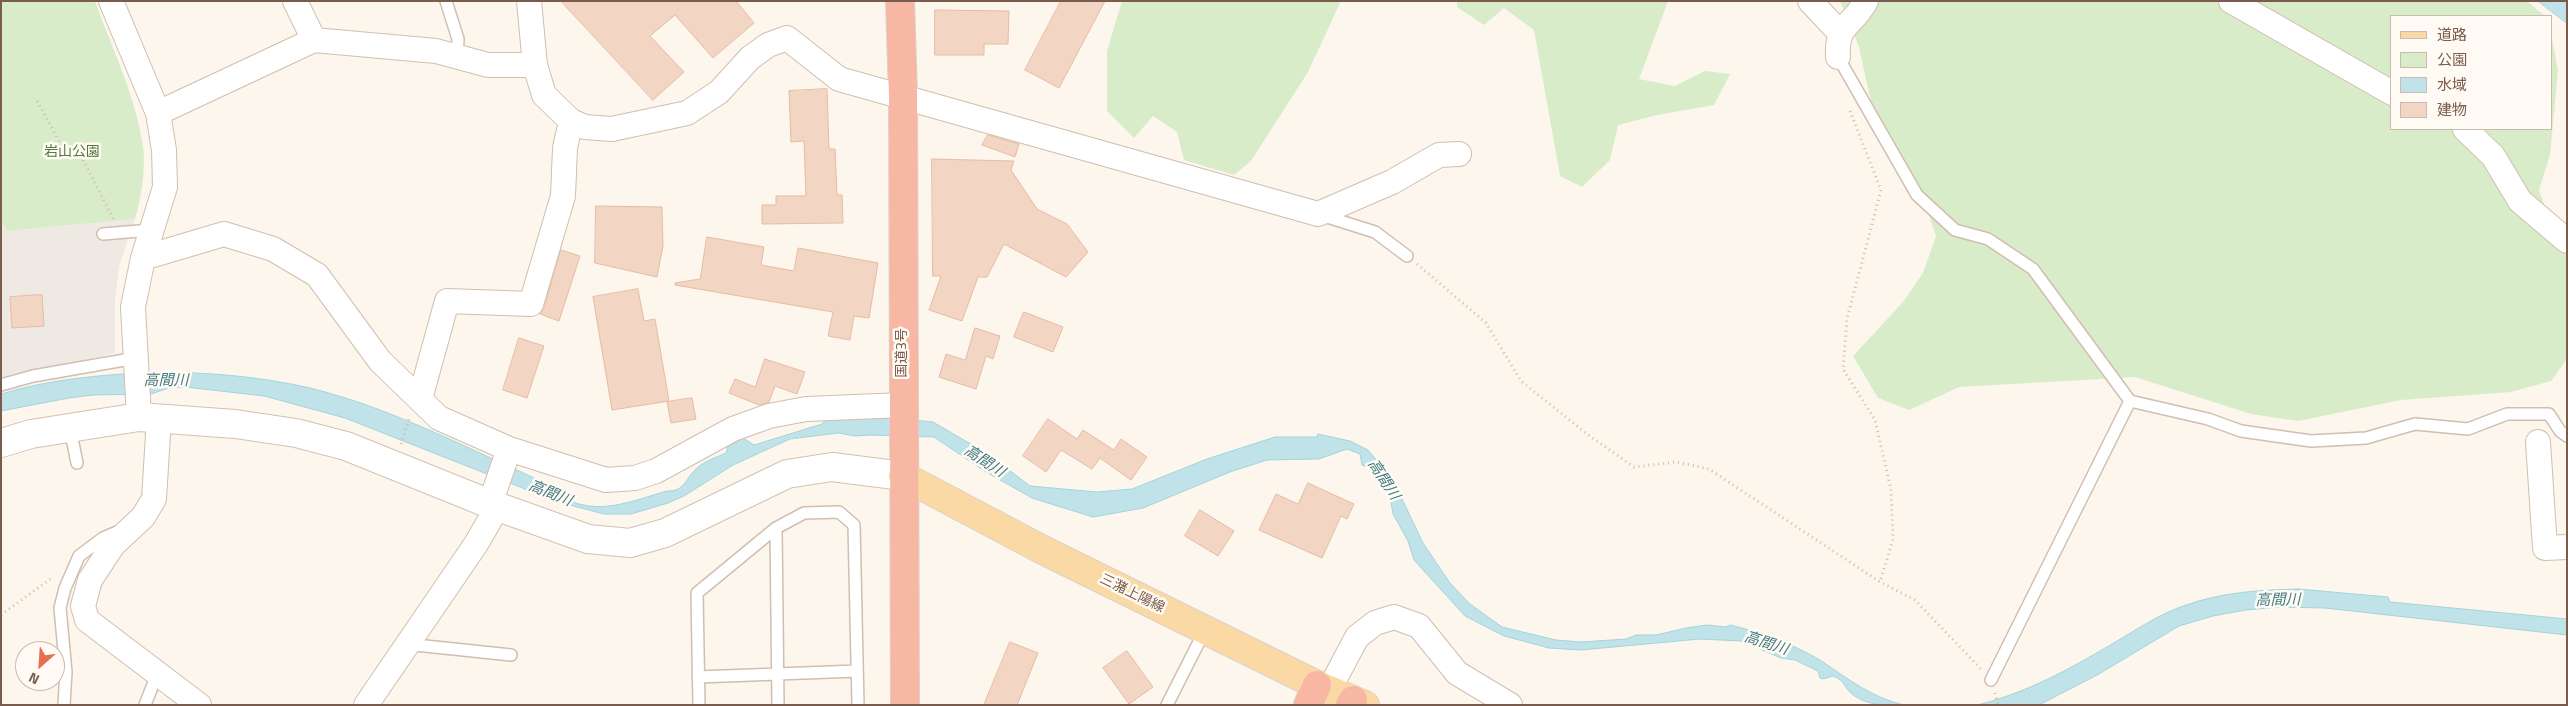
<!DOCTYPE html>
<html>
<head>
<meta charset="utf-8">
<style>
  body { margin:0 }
  #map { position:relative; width:2568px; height:706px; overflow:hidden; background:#fdf6ec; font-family:"Titillium Web","Noto Sans JP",sans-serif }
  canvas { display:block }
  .frame { position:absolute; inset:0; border:2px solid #7a5c4d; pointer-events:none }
  .legend { position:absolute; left:2390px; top:15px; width:162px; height:115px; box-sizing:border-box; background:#fffaf3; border:1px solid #cabbb1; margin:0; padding:6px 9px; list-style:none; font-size:15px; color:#7a5c4d }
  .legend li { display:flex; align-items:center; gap:10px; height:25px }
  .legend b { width:25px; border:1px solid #cabbb1 }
  .north { position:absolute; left:15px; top:641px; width:50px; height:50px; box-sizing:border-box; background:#fffaf3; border:1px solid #cabbb1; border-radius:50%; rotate:206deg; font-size:14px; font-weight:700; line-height:20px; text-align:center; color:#7a5c4d }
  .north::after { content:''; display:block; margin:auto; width:18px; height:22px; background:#e76f51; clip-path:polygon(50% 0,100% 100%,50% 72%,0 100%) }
</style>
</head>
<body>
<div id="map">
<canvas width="2568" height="706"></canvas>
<div class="frame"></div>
<ul class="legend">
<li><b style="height:6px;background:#fbd9a5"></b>道路</li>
<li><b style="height:14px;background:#d8ecc9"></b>公園</li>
<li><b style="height:14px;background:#bfe3e8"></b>水域</li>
<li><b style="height:14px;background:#f3d5c3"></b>建物</li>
</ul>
<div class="north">N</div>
</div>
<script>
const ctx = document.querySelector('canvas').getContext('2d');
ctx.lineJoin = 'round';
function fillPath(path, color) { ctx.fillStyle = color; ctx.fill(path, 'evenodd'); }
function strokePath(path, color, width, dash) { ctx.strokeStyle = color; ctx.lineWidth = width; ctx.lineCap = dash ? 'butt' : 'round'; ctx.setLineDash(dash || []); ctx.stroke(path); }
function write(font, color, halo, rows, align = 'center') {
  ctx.font = font + ' "Titillium Web","Noto Sans JP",sans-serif'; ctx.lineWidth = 5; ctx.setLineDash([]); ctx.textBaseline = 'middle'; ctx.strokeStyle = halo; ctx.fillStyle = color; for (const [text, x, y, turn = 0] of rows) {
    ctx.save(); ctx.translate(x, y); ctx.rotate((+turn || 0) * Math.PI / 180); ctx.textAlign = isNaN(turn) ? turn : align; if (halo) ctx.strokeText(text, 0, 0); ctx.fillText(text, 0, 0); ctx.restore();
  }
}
fillPath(new Path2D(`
  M135,219L119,266L115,300V353L1,380V223L7,231Z`), '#efe9e4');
fillPath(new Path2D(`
  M1,1H95C112,48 136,97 143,147C146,165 141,201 135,219L7,231L1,222Z
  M1122,1H1341L1308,72L1251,161L1234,175L1184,160L1177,132L1153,116L1134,138L1107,111V51Z
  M1457,1H1668L1639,79L1675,86L1705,71L1730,74L1714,105L1657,115L1618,125L1610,160L1582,187L1560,176L1534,30L1504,8L1484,25L1457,7Z
  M1840,1H2527L2545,16H2392V129H2552V40L2558,70L2550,155L2539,190L2554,231L2567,238V359L2551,381L2511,392L2401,400L2298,421L2251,414L2135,377L1959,387L1909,410L1878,398L1853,356L1903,302L1923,273L1936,236L1922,194L1873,111L1859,47Z`), '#d8ecc9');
const water = new Path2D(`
  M2538,1H2567V23Z
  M152,372C205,372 258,376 310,388C396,409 476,453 557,488L562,497C598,517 631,501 667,491C685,492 686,477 697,468C705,461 717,457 726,453L728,446L743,438L754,445L822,424L829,416H874L933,422L988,454L1030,486L1097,492L1132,489L1207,459L1275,437H1317L1318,434L1350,441L1368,450L1393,480L1423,543L1450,583L1470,604L1502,627L1556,640L1581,642L1626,639L1636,635H1656L1686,628L1707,625L1726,627L1730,625C1763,633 1794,644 1823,662C1848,679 1873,698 1904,705C1885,705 1867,706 1852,694C1844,688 1846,681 1833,676L1823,679L1820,678L1818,671L1795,660L1781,658L1741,641L1700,639L1581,650L1549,648L1504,636L1465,616L1414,560L1408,541L1393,514L1389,491L1379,482L1372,469L1362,465L1360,454L1347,449L1319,459L1267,460L1230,472L1143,508L1093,517L1032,498L986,472L934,437L869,435L855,436L838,433L790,439L733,465L684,496L668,503L631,514H604L558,502L345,418L264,396L185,387L169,388L151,394L93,395L69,398L1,411V394C50,379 101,375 152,372Z
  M2298,589L2388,597L2390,602L2567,619V635L2325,608L2279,607L2246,610L2213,616L2179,626L2099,674L2039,705H1977C2026,693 2068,670 2112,644C2136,630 2159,614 2186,605C2223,592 2260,590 2298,589Z`);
fillPath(water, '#bfe3e8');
strokePath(water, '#a5d3da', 1);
const building = new Path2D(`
  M561,1H736L754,23L713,58L675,15L650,36L684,72L653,100Z
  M1061,1H1105L1059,88L1025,70Z
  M935,10L1009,11L1008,44H984V55H935Z
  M827,89L829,149H835L837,195H842L843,223L762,224V205H776V196H806L804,141L791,142L789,91Z
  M988,135L1019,144L1015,157L982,145Z
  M932,159L1014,161L1011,170L1037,209L1067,224L1088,252L1066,277L1004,244L987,277H978L962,321L929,310L941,276H933Z
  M596,206L662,207L663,246L657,277L595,263Z
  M707,237L764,247L761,265L794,271L798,248L878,263L869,318L854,316L850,340L828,336L833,312L675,285V283L700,279Z
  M561,250L580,256L559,321L540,314L544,308Z
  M638,289L644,321L655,319L669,401L612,410L593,297Z
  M42,295L44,326L12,328L10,297Z
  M1024,312L1063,327L1053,352L1014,337Z
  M975,328L1000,336L993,359L986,356L976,389L939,377L946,354L965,360Z
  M519,338L544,346L527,398L503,390Z
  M765,359L805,372L797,394L775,386L769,402L759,405L729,393L735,379L755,387Z
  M692,398L696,419L671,423L667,402Z
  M1048,419L1077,439L1083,430L1114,450L1121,439L1147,457L1131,480L1100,458L1092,469L1061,450L1046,472L1023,456Z
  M1308,483L1354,504L1347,519L1341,516L1322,558L1259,530L1276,494L1298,504Z
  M1200,510L1234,531L1218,556L1185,536Z
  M1010,642L1038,653L1017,705H984Z
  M1127,651L1153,687L1129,704L1103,668Z`);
fillPath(building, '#f3d5c3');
strokePath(building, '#e6bba3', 1);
const lane = new Path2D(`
  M446,1L458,39L457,57
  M1838,57L1917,195L1955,230L1988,239L2033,269L2130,401L2208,419L2241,431L2311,441L2366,438L2415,424L2468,429L2507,414H2549L2560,431L2567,436
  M1321,215L1375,232L1407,256
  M103,234L151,230
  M1,385L33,376L136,358
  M70,428L77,463
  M776,528L778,705
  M406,644L511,655
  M698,677L857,671
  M1991,680L2130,401
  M64,705L66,672L60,608L65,588L79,556L103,538L117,532
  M145,705L157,674
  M699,705L697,593L776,528L804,513L839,512L854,525L858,705
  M1167,705L1205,630`);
const street = new Path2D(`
  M111,1L158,113L164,150L165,187L143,258L133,307L139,417
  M295,1L314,40
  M529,1L535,65L544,95L571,121L585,127L612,129L687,113L719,92L750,58L768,45L787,38L839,79L1318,214L1392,182L1439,155L1459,154
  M1810,1L1840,33
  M2231,1L2392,93
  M1838,57C1836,23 1852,27 1866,1
  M158,113L314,40L436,51L488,65H535
  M2465,129L2493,156L2520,201L2567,241
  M143,258L224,234L273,249L317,275L380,361L439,418L509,449L606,480L635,478L656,471L733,429L769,416L806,409L903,405
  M420,399L447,301L531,304L563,196L565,148L571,121
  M159,418L154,499L143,517L113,545L90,580L83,606L87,620L199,705
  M2538,442L2545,548L2567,547
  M490,504L509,449
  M1329,690L1357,637L1375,623L1394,617L1419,626L1457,673L1510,705
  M366,705L476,544L498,506`);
const secondary = new Path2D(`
  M1,443L31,434L139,417L235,424L296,433L346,446L490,504L588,539L630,543L665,533L787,474L832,467L903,476`);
const primary = new Path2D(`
  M903,476L1041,549L1317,685L1365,705`);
const highway = new Path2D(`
  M900,1L903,95L905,705
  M1308,705L1317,685
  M1350,705L1353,700`);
strokePath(lane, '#d1beb0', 14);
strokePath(street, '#d1beb0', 26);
strokePath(secondary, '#d6c0b0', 30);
strokePath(primary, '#dad1cd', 30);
strokePath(highway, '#dad1cd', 30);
strokePath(new Path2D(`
  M37,101L69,159L80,154L114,220
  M1850,111L1881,190L1847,319L1843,369L1875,420L1891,489L1893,539L1880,582
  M1417,264L1486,323L1521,381L1587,434L1634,467L1676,462L1709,469L1880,582L1915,600L1981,669
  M401,444L409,419
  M1,615L53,577
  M1995,693L1998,705`), '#d9b8a5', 3, [1, 4]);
strokePath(lane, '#fff', 11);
strokePath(street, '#fff', 24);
strokePath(secondary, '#fff', 28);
strokePath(primary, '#fbd9a5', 28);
strokePath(highway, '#f7b7a3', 28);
write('14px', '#537a41', '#fffaf3', [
  ["岩山公園",72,153]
]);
write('14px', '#7a5c4d', '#fffaf3', [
  ["国道3号",903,353,-90],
  ["三潴上陽線",1132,594,26]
]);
write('italic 15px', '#437c86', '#fffaf3', [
  ["高間川",166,381],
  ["高間川",984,462,33],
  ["高間川",1383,480,57],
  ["高間川",550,494,22],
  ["高間川",2278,601,-1],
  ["高間川",1766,644,18]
]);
</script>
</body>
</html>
